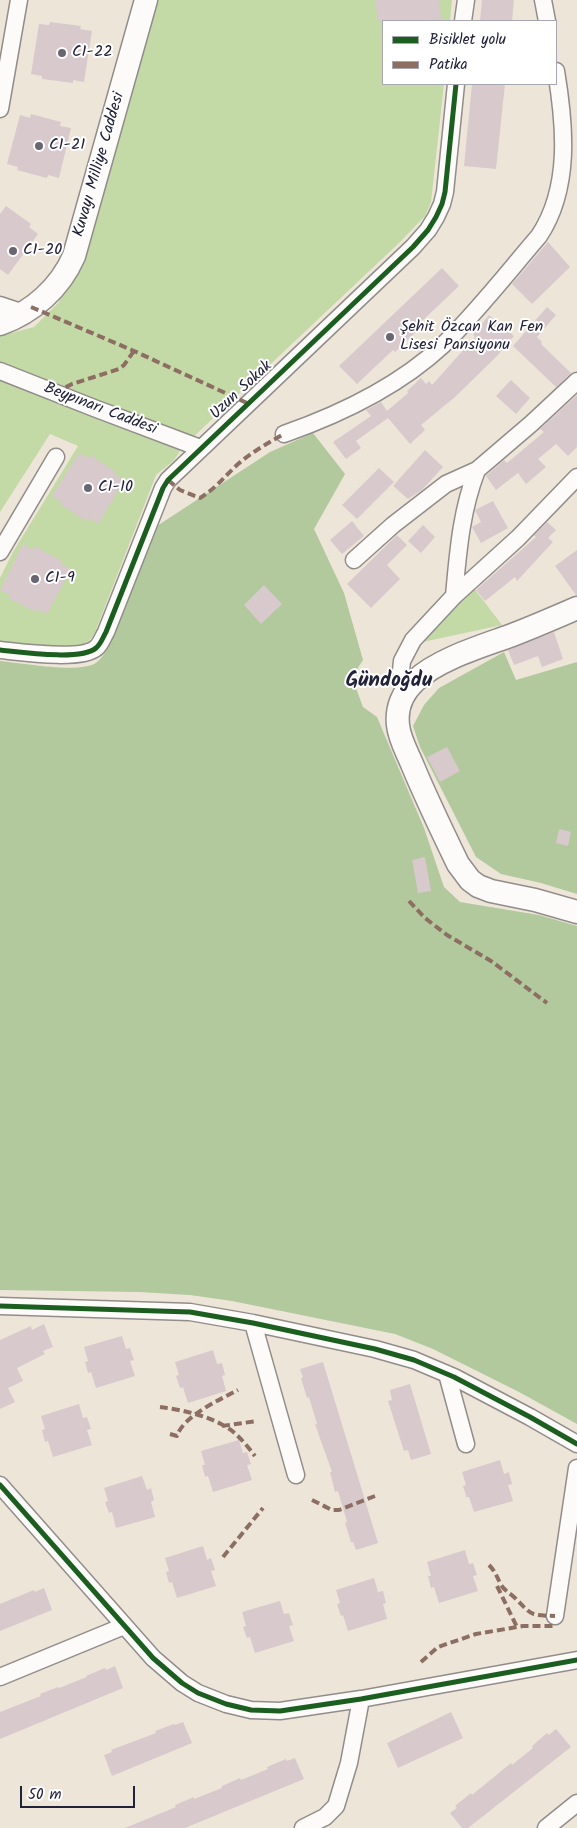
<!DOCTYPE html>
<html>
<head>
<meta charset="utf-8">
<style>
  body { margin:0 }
  #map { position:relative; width:577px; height:1828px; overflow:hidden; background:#eee5d9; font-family:Kalam,sans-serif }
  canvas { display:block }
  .legend { position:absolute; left:382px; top:20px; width:175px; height:65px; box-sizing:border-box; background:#fff; border:1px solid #a7a7b1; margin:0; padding:6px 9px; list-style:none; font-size:15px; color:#22223b }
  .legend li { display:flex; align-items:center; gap:10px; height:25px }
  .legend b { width:25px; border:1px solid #a7a7b1 }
  .scale { position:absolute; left:20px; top:1786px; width:115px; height:22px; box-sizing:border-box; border:2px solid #22223b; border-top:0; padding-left:6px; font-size:15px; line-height:18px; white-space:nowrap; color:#22223b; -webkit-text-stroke:4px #fff; paint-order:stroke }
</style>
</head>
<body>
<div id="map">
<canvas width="577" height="1828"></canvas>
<ul class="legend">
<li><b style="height:6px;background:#1b5e20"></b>Bisiklet yolu</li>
<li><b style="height:6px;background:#8d6e63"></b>Patika</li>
</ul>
<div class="scale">50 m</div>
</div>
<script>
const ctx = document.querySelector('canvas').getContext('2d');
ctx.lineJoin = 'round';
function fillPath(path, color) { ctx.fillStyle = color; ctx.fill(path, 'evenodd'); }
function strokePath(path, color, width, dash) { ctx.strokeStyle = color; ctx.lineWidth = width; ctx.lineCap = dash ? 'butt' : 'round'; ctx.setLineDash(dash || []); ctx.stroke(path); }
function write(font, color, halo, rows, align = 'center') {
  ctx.font = font + ' Kalam,sans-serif'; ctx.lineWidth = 4; ctx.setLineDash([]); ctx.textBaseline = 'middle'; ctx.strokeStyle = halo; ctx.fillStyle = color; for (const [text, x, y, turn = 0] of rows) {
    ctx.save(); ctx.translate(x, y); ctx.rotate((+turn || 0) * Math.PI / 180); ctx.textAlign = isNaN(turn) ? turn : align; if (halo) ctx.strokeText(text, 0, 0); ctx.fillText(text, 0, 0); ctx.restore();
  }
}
fillPath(new Path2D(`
  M157,0H452L450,21H383V84H444L431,202L425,216L399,243L190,440L42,382L0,362V336L34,327L59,302Z
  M0,377L180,449C178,460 164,468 156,475L94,635C88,644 78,646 68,648L0,642V578L13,552L78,446L50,434L0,512Z
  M473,587L502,625L418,643Z`), '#c3d9a6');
fillPath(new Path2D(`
  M313,433L345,474L314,529L344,593L363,660L352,677L363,707L377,717L424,828L444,887L460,902L539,915L577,926V1424L519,1392L433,1349L395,1334L232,1301L190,1295L139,1292L0,1290V661C22,663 75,673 94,664C102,660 106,650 110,642L157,526L270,452Z
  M504,652L516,680L577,662V894L541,883L501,874L476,857L420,747L413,726L424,705L439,688Z`), '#b1c99d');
fillPath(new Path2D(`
  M375,0H439L441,19L423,21H378Z
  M482,0H514L512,21H480Z
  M50,22L81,26L80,29L92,31L84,82L73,80V83L42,79V76L31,74L39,24L49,25Z
  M472,84H505L496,169L464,166Z
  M31,114L61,122L60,126L71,128L59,178L48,175L47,178L17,170L18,167L7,164L20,115L30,118Z
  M6,206L31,224L29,227L38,234L8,275L0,269V214Z
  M548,242L570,267L532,304L512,284Z
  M442,268L459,286L421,322L423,325L395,352L393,350L357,384L339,366Z
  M547,307L556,315L537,337L542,342L541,344L571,373L556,387L513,346Z
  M489,315L514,336L497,356L455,397L421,425L425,430L410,444L388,418L356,441L361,448L346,459L333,442L371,416L366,410L381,402L387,411L408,393L407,391L421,378L426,384L429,381L432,385L475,337L473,335Z
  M511,380L530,398L516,414L496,396Z
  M577,395V447L568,456L556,444L538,459L546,467L526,484L518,473L496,490L486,476L504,460L507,463L544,432L540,429Z
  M425,450L443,467L422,490L408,499L393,486Z
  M79,453L88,458L90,455L116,472L114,474L124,480L98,524L89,518L87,521L60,504L62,502L52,496Z
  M379,468L394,482L357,519L342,505Z
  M493,501L508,528L481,543L472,527L481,522L475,510Z
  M352,521L364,536L342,554L330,540Z
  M547,522L556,530L548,538L553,542L517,581L515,577L485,601L476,590L536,537L534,535Z
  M423,525L435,537L421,553L408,541Z
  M397,535L407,545L387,565L400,579L371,608L347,584Z
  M23,544L33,550L34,546L62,561L60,564L71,569L47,614L37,609L36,612L8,598L10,595L0,590Z
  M577,550V595H576L555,566Z
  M264,585L282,604L261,624L244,605Z
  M554,632L563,659L542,667L538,656L514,665L508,650Z
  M447,747L460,771L440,782L427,757Z
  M559,829L571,832L568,846L556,843Z
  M425,857L431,891L418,893L412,860Z
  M44,1324L53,1347L43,1351L45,1354L17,1368L23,1381L8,1388L15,1402L0,1409V1340L31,1326L32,1330Z
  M122,1336L126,1349L130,1348L134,1360L130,1361L135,1376L96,1388L91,1372L88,1373L85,1362L88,1361L84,1347Z
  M213,1350L217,1364L222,1363L225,1375L222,1376L226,1391L188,1403L183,1387L180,1388L176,1376L179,1375L175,1362Z
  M323,1362L378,1543L356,1550L353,1542H351L345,1523L347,1522L338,1491L335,1492L330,1472H332L315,1424H317L309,1397L307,1398L301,1378L303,1377L300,1369Z
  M410,1384L431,1454L411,1460L408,1450L404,1451L388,1401L392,1400L390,1390Z
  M79,1404L83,1418L87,1417L91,1429L87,1430L92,1445L53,1457L48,1441L45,1442L42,1430L45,1429L41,1416Z
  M239,1440L243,1453L247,1452L251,1464L247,1465L252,1480L213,1492L208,1476L205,1477L202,1465H205L201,1451Z
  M500,1460L504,1474L509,1472L512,1484L508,1485L513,1501L474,1512L469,1497H466L465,1492L463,1486L466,1485L462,1472Z
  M142,1476L147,1490L151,1488L154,1500L151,1502L155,1517L116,1528L112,1512L109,1513L105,1502L108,1501L104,1488Z
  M203,1546L207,1560L211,1558L215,1570L211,1571L216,1586L177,1598L172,1582L169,1583L166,1572L169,1571L165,1558Z
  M465,1550L469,1564L473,1563L477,1575L473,1576L478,1591L439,1603L434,1587L431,1588L428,1576H431L427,1562Z
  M374,1578L378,1592L383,1591L386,1603L383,1604L387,1619L348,1631L343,1615L341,1616L337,1604L340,1603L336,1590Z
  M44,1588L52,1610L0,1631V1604L34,1590L35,1592Z
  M280,1601L284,1614L289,1613L293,1625L289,1626L294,1641L255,1653L250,1637L247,1638L243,1627L246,1626L242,1612Z
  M115,1666L123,1688L0,1739V1712L41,1696L40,1694L58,1687L59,1688L87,1677L86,1676L105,1668L106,1670Z
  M451,1712L463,1738L398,1768L387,1743Z
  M183,1722L192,1743L112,1776L104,1755L112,1752L111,1750L156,1733L155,1731L174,1724L175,1725Z
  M556,1729L571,1747L468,1828H462L450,1813L457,1808L455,1806L471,1793L472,1795L511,1763L512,1765L533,1748L532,1746L547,1733L549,1735Z
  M295,1758L304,1779L185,1828H125L176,1807L175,1805L194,1797V1799L222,1788V1786L240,1778L241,1780L268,1769L267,1767L286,1759L287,1761Z`), '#d8c9cc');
const street = new Path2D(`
  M543,0L547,21
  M463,21L466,0
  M0,109L19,0
  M0,305L24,313
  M0,371L94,408L200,448
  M284,434C341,414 399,386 443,345C477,312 508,272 539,236C571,188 565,125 556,71
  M0,552L56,457
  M354,560L393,525L446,484L477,470L532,423L577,381
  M454,596C458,553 461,511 477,470
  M0,650C20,652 81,661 96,648C101,644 103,637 106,632L163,488L168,480L413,247L428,230L436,217L442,204L445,192L456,84
  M406,690L401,671L402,661L413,640L454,596L518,538L577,477
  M0,1306L190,1312L253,1323L375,1349L414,1360L454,1377L530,1417L577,1444
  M253,1323L296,1475
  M447,1374L466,1444
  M0,1485L153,1658L182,1683L198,1693L226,1704L251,1710L280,1711L361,1699L577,1660
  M555,1616L577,1468
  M0,1677L124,1626
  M303,1828L325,1817L336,1806L349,1763L361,1699
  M546,1828L577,1803`);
const secondary = new Path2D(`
  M0,324C33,312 60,288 74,256L146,0
  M577,608C554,618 531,628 507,637C479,647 437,660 415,681C403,692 396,708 398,725C399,738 407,752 412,764C426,798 442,831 458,864L470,880L478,886L491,891L535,900L577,912`);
strokePath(street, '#928d8b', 19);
strokePath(secondary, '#928d8b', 25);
strokePath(street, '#fcfbf9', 16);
strokePath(secondary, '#fcfbf9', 22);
strokePath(new Path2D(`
  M31,307L134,351L247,403
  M55,393L72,384L119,369L124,365L134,351
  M168,480L180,490L200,498C215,489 225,476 238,464C252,452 268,443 284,434
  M409,901L425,918L447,935L491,961L547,1003
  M160,1407C183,1410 211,1416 231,1430C240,1437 248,1447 255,1456
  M222,1426L257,1421
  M170,1434L177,1436C183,1416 221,1399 238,1390
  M312,1500L332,1510H339L375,1496
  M223,1557L263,1508
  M489,1565C495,1571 497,1577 501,1585C505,1591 510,1593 515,1598C533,1616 529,1615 555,1616
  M497,1586L517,1627
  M421,1662L438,1647L476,1634L523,1626H553`), '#8d6e63', 4, [8, 4]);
strokePath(new Path2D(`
  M0,650C20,652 81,661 96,648C101,644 103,637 106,632L163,488L168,480L413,247L428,230L436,217L442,204L445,192L456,84
  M0,1306L190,1312L253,1323L375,1349L414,1360L454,1377L530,1417L577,1444
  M0,1485L153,1658L182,1683L198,1693L226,1704L251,1710L280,1711L361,1699L577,1660`), '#1b5e20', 5);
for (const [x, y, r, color] of [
  [62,53,5,"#696672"],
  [39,146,5,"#696672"],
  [13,251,5,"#696672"],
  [390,337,5,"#696672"],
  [88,488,5,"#696672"],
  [35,579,5,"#696672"]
]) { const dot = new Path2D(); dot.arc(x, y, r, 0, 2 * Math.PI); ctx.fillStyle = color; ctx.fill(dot); strokePath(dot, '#fff', 2); }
write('16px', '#22223b', '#fff', [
  ["C1-22",72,53],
  ["C1-21",49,146],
  ["C1-20",23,251],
  ["Şehit Özcan Kan Fen",400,328],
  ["Lisesi Pansiyonu",400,346],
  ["C1-10",98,488],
  ["C1-9",45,579]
], 'left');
write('16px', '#22223b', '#fff', [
  ["Kuvayı Milliye Caddesi",100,165,-74],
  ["Uzun Sokak",242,391,-43],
  ["Beypınarı Caddesi",100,410,21]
]);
write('bold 21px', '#22223b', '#fff', [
  ["Gündoğdu",389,682]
]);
</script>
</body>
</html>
